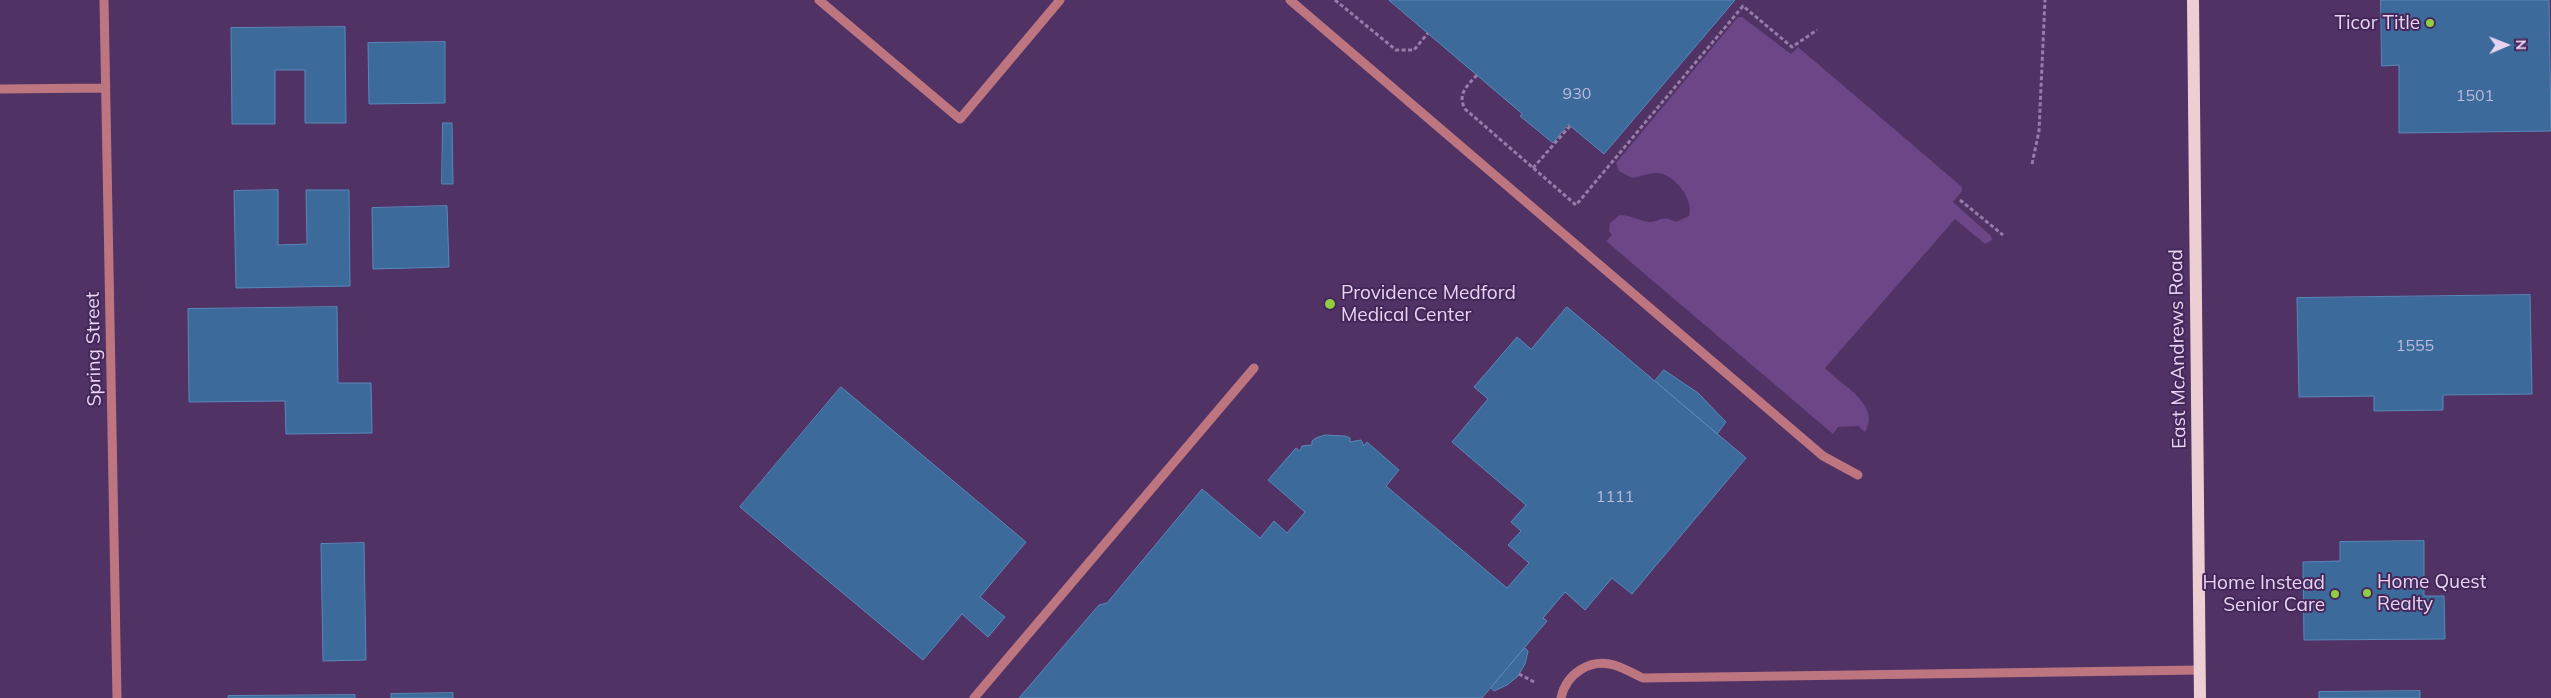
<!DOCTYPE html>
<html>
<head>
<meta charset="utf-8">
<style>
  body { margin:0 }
  #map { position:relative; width:2551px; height:698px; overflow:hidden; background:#513265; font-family:Mulish,sans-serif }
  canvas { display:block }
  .north { position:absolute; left:2481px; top:20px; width:50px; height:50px; -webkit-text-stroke:4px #46275a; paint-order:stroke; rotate:89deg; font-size:14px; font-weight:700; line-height:20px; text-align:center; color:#e6d4f3 }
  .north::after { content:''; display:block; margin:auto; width:18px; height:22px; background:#e6d4f3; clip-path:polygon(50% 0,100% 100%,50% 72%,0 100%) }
</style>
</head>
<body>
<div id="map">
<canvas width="2551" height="698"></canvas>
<div class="north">N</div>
</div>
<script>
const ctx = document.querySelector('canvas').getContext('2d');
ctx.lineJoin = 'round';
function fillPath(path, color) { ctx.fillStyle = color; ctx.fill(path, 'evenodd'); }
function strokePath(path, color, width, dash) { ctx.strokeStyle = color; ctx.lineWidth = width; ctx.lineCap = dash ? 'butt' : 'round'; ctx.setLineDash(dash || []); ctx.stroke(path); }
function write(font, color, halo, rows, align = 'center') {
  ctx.font = font + ' Mulish,sans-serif'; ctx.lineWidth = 4; ctx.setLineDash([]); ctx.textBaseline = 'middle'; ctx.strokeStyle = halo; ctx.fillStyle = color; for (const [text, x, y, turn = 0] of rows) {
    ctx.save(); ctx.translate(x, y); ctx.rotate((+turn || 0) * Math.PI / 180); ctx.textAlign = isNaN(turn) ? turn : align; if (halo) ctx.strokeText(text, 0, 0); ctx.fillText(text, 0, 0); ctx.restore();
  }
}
fillPath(new Path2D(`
  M1742,17L1791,54L1798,47L1962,187V191L1953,202L1991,236L1992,240L1985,244L1955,219L1825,368C1841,385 1882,405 1865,432L1858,426L1838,427L1833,434L1606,241L1612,235L1609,231L1610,223L1620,215C1630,215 1639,221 1649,222C1661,222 1660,214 1676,222L1689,216C1694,200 1676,176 1659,173C1650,172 1641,177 1632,178L1619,171L1616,163L1738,17Z`), '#6d4687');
const building = new Path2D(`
  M1389,0H1735L1604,154L1568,124L1553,143L1520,116L1522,114Z
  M2381,0H2549L2551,131L2399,133V65L2382,66Z
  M345,27L346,123H305V70H275V124H232L231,28Z
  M445,42V103L369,104L368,43Z
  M443,123H452L453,184H442Z
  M278,190V245L307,244L306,190H349L350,286L236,288L234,191Z
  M447,206L449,267L373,269L372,208Z
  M2530,295L2532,394L2443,395V410L2374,411V396L2299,397L2297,298Z
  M337,307L338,383H371L372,433L286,434L285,401L189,402L188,309Z
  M1567,307L1746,458L1632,594L1612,578L1585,610L1565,592L1543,618L1547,621L1482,698H1019L1099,605L1107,603L1202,489L1260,538L1274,521L1287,533L1305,512L1268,480L1296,448L1300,451L1302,446L1312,445V441L1316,438L1325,435L1345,436L1350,438V442L1361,440L1364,446L1367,442L1399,470L1386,486L1507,588L1529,563L1508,545L1521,531L1511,522L1526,505L1452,442L1488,399L1474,387L1517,337L1531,349Z
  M1664,370L1698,393L1726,422L1717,434L1655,381Z
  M841,387L1026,542L980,597L1005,617L988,637L962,614L923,660L740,507Z
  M2424,541V596H2444L2445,639L2304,640L2303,562L2340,561V542Z
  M364,543L366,660L323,661L321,544Z
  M1525,648L1528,651L1525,664L1518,676L1507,685L1494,691L1491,688Z
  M2420,691V698H2319V692Z
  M453,693V698H391V694Z
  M355,695V698H228V696Z`);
fillPath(building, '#3c6a9a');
strokePath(building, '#5988b9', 1);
strokePath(new Path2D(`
  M1335,0L1396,50H1414L1428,33
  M1477,75C1467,86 1457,94 1465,109L1576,205L1743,6L1792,47L1817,30
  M2032,164L2039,131L2045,0
  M1533,168L1570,126
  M1960,200L2003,235
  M1519,674L1536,683`), '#967da7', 3, [4, 2.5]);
strokePath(new Path2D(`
  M104,0L117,698
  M819,0L960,119L1060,0
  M1290,0L1823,456L1858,475
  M0,89L105,88
  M974,698L1254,368
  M1561,698C1566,674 1590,658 1614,665C1624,668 1634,674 1643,678L2200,670`), '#bd7680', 9);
strokePath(new Path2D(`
  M2193,0L2200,698`), '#edced2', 12);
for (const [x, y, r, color] of [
  [2430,23,5,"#90cd41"],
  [1330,304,6,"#90cd41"],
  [2367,593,5,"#90cd41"],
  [2335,594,5,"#90cd41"]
]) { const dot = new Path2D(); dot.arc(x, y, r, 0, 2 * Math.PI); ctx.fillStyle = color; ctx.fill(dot); strokePath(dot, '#46275a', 2); }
write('16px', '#bcbadd', null, [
  ["930",1577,94],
  ["1501",2475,96],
  ["1555",2415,346],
  ["1111",1615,497]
]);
write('19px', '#e6d4f3', '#46275a', [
  ["Ticor Title",2420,23],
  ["Providence Medford",1341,293,"left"],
  ["Medical Center",1341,315,"left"],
  ["Home Quest",2377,582,"left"],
  ["Realty",2377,604,"left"],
  ["Home Instead",2325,583],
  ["Senior Care",2325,605]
], 'right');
write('19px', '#e6d4f3', '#46275a', [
  ["Spring Street",94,349,-91],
  ["East McAndrews Road",2178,349,-91]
]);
</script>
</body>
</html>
